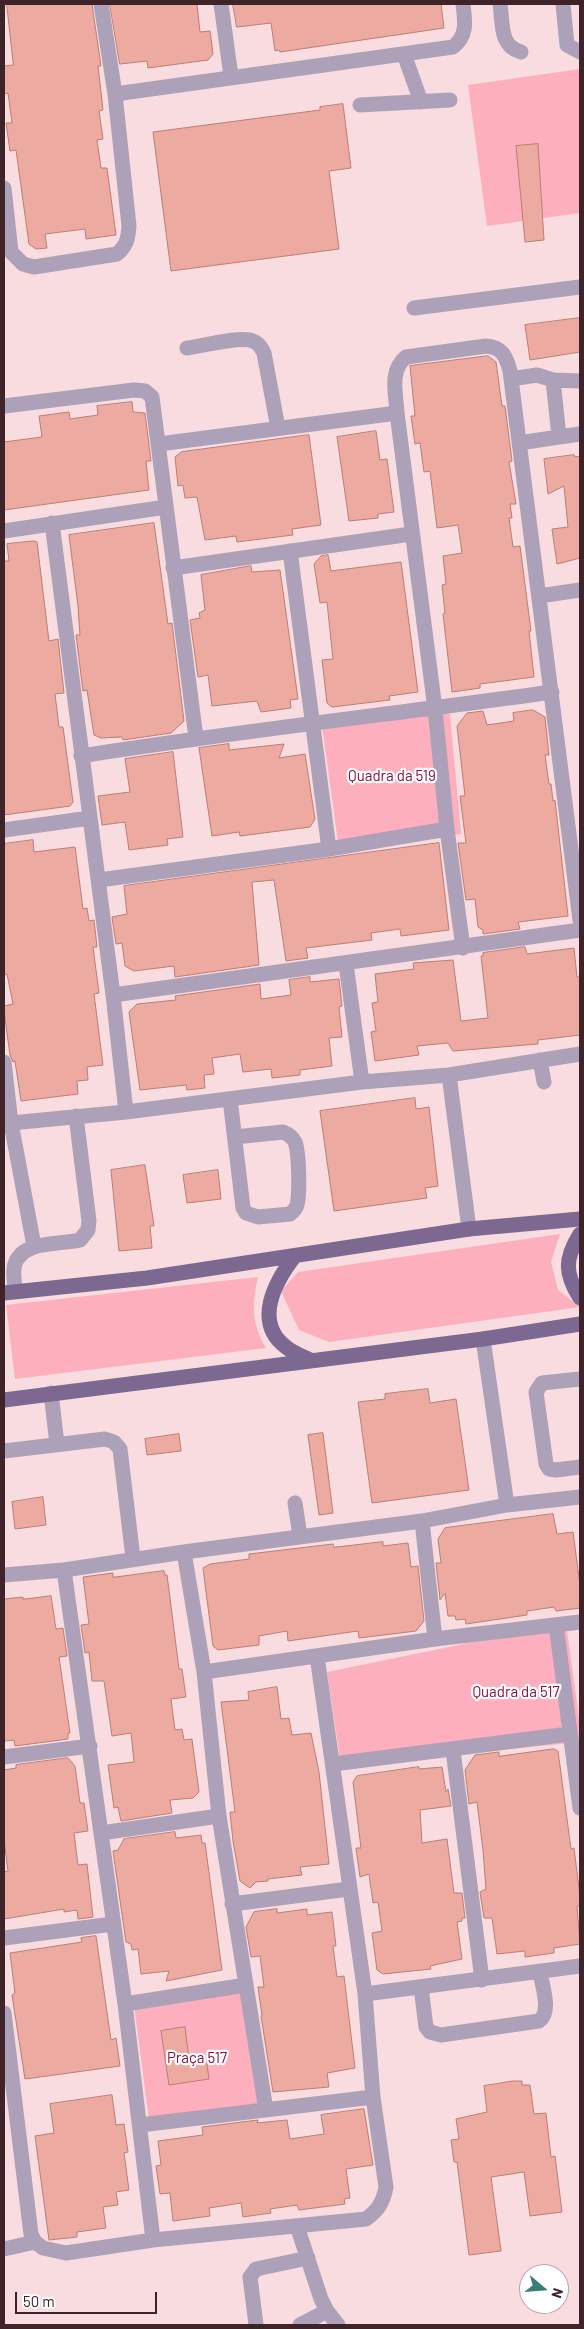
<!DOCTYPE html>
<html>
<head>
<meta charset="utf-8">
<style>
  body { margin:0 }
  #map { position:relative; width:584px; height:2329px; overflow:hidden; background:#f8dce0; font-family:Barlow,sans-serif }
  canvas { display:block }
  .frame { position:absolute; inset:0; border:5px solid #3e2429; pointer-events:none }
  .north { position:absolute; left:519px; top:2264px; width:50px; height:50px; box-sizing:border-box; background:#fff; border:1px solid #b2a7a9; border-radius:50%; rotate:108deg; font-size:14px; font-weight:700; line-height:20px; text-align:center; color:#3e2429 }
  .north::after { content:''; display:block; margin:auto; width:18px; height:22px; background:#377e78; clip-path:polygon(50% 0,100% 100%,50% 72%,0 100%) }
  .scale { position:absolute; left:15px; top:2292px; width:142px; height:22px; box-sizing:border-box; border:2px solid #3e2429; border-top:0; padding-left:6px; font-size:15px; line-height:18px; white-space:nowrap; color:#3e2429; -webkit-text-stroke:4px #fff; paint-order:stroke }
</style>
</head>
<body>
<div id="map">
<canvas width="584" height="2329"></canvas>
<div class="frame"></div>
<div class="north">N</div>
<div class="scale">50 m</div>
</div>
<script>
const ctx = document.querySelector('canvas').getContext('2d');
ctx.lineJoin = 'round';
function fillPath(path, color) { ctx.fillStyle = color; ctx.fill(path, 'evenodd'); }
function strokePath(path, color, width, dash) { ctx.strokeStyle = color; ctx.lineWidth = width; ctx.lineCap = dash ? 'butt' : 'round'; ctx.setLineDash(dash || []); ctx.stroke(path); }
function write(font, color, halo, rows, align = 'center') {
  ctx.font = font + ' Barlow,sans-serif'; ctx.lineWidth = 4.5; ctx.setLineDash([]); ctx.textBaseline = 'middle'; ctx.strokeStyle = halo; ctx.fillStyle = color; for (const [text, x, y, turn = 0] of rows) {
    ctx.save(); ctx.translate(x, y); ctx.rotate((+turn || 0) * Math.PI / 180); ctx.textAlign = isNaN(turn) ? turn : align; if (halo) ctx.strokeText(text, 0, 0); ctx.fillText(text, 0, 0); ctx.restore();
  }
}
fillPath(new Path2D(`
  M580,69V213L487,226L468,85Z
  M449,704L461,834L339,850L321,718Z
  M560,1234L551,1262L558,1290L580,1307L329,1342L299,1330L281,1291L298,1272Z
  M258,1277C252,1304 251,1323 266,1348L15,1379L6,1305Z
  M566,1623L580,1725V1742L341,1766L327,1672Z
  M243,1989L263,2112L150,2128L134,2005Z`), '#feafbd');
const building = new Path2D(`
  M7,4H92L101,66H98L103,110L99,111L103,139L97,140L101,168H107L116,235L86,239L85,229L45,234L47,248L36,249L29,244L16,150L10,151L6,123H12L8,93L4,94V66L13,65Z
  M110,4H197L200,32L210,31L213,54L208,60L148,68L147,61L120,64Z
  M233,4H441L444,28L280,52L279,50L275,51L271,23L237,27Z
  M343,104L351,168L329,171L339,249L171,271L153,132L320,110V107Z
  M538,144L544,240L525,242L516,146Z
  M580,318V352L530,360L525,325Z
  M488,356L496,362L502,406H505L512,461L509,462L516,504H510L512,518H509L513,547L520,546L531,631H529L534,677L480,684V688L452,692L443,614L445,613L442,585L446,584L443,556L462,553L458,525L437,528L430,471L424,472L420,443L415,444L411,416H415L410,366Z
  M132,402L133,412L145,413L151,461H146L149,490L4,510V442L42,437L39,416L69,412L70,419L98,415L97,406Z
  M376,431L380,460L387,459L394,512L378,514V518L349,521L337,437Z
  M309,435L321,525L292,529L293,535L237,542L236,536L205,540L197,497L185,498L183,485L178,486L175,457L181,452Z
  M574,455L575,457L580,456V558L557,564L552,529L568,527L564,486L548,494L544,459Z
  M154,523L168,624L172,623L184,721L171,733L123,740L122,737L101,738L94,735L87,690L83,691L76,635H80L78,606L69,535Z
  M34,541L37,542L49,641L58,639L64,693L55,694L59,727H63L73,802L70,806L4,815V561H9L7,544Z
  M328,555L331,571L401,562L418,692L389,696L390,700L332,707L327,703L322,660L333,659L330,631L327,602L320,603L314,564L321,556Z
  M251,566L252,572L280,570L298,699L290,700L291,708L261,712L257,701L212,706L208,675L198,677L190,620L200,618L199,613L205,610L201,575Z
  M533,710L545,717L549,755H545L549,784H551L553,801L555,800L568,916L518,922L520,929L483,934V930L478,927L475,899L466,900L458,843H466L460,796H465L457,726L467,713L483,711L487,725L514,721L513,713Z
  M229,744V750L284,744L279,758L305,754L315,819L310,827L240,836L239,832L212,836L199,748Z
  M173,752L183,837L167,839L168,845L129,850L125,822L102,825L98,796L130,792L125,759Z
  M33,840L34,852L75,847L83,909L87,908L89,921L94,920L97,947H93L99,993L94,994L103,1065L87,1067L88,1080L77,1081L78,1094L21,1101L15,1061L13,1062L10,1055L4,1011V1006L13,1004L7,974L4,975V844Z
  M439,843L449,930L401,936L400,929L371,933L372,940L306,948L308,958L286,961L274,880L252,882L259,965L175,977L174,966L134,971L125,966L122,943L116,944L112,917L127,914L124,886Z
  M525,947L527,954L574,948L577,977H580V1035L538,1040V1044L453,1051L448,1043L417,1046L419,1055L375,1061L371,1032L376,1031L372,1003L378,1002L375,974L414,969L413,963L453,960L461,1021L488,1018L481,956H483V953Z
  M310,977V982L339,979L342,1006L339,1007L342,1037L329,1038L332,1066L300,1070V1075L272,1078L271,1069L243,1072L240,1054L212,1058L214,1074L204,1075L205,1088L187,1090L186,1085L140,1090L129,1012L137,1004L176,1000L175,996L260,984L261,999L291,995L289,980Z
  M415,1098L416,1109L429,1107L438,1186L425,1188L427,1198L334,1211L320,1111Z
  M145,1165L154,1226H150L152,1248L119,1251L111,1170Z
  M218,1170L221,1199L187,1203L183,1175Z
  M428,1389L430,1403L456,1399L469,1490L372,1503L358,1402L385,1399V1394Z
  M323,1433L333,1513L319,1515L308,1435Z
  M179,1434L181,1451L147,1455L145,1439Z
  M43,1497L46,1525L15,1529L12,1502Z
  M553,1514L557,1534L573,1532L580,1585V1608L556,1611L554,1607L527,1611V1615L466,1624L465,1619L456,1620L455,1616H448L445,1593L440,1600L436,1563H441L438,1539L445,1528Z
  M383,1542V1546L408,1543L411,1567L418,1566L424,1621L416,1631L359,1638L358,1631L288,1641L287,1631L259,1636V1645L218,1650L213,1646L203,1568L210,1564L249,1559V1554L333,1544L334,1547Z
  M164,1571L165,1575H167L179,1669H182L186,1697L171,1699L175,1730L182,1729L184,1740L192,1739L199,1792L193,1798L170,1800L172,1813L121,1821L118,1807L114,1808L108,1765L134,1762L131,1733L112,1736L104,1681H92L89,1652L85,1653L81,1625L89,1624L83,1577L113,1573V1577Z
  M51,1596L56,1629L63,1628L67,1656L59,1657L70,1733H68V1739L15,1746L14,1740L4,1741V1599L23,1597V1599Z
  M277,1687L281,1719L289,1718L292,1735L311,1733L319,1772L329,1864L300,1867L302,1875L268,1879V1881L256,1882L250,1888L240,1881L233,1841L230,1812H235L221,1702L249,1700L248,1692Z
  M554,1749L558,1751L571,1849L574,1848L580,1896V1906H577L580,1944L554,1948V1953L525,1957V1951L497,1954L492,1918H484L480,1892L486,1889L483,1850L477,1802L469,1804L465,1770L475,1755L499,1752V1756Z
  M68,1758L75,1766L80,1803H84L88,1831L74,1833L78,1865L87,1864L93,1917L78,1919L77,1910L64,1912V1909L4,1919V1872L8,1871L4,1840V1770L16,1768V1765Z
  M419,1767V1769L442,1767L446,1792L448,1789L451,1806L420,1810L422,1843L447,1839L454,1893H462L465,1918H462V1921L457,1922L462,1959L430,1966L431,1969L383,1974L377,1970L372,1933L382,1931L378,1902L373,1903L369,1874L360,1877L356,1848H361L353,1782L357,1776Z
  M175,1832L176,1838L201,1835L202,1843H205L222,1970L166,1981L169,1971L141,1974L138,1949L132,1950L131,1944L126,1942L113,1851L118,1850L124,1839Z
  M277,1909V1913L307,1909V1915L332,1912L336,1946H333L337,1977L344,1976L355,2068L327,2073L329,2087L273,2092L261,2016H262L258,1987H264L260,1956L251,1957L246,1927L254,1912Z
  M96,1936L111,2040L116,2038L120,2066L25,2079L12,1995L15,1993L10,1953L82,1942L81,1938Z
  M185,2027L189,2059L206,2057L209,2079L169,2085L161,2031Z
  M513,2081H522V2085H530L534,2114L546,2113L551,2157L555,2156L562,2212L530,2216L524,2172L491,2177L501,2251L469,2255L457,2162H454L451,2140L459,2139L456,2119L487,2112L484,2086Z
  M112,2095L116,2125L124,2124L128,2152L124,2153L129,2190L116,2192L118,2205L103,2207L106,2228L77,2232V2237L49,2240L35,2136L54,2133L50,2104Z
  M364,2109L373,2165L346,2169L350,2198L344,2199L345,2204L299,2210L297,2205L270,2209L271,2213L243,2217L241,2203L209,2208L210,2216L173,2221L170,2193L160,2194L156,2166L161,2165L158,2141L203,2135L202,2127L258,2120L257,2123L287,2120L290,2139L324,2134L321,2115Z`);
fillPath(building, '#ecaaa1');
strokePath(building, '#bc7d75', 1);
strokePath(new Path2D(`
  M221,4L231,76
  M500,4C503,23 499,46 521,52
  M563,4L567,45L580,52
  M404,54L421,102
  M115,94L453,47C468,35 465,21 463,4
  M360,105L450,100
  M4,188L11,252L23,264L34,267L117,254C127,245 128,239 129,226L115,94L101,4
  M414,308L580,287
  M187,348C204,346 234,337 250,340C258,342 261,347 264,353L278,428
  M511,379L537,375L553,380L580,381
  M553,380L559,437L580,434
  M4,406L134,390L145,391L152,397L196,738
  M519,443L559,437
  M159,444L397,413
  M52,523L113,995L126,1112
  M4,531L166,507
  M290,551L329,849
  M173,568L411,534
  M539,596L580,590
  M81,756C238,731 395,714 552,692
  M4,830L90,818
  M99,880L329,849L447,829
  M463,948L447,829L435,709L397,413C396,393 389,371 406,357L486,346C502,347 506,356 510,371L580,920
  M346,964L362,1082
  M113,995L580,930
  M540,1060L544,1082
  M4,1062L11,1123L34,1246
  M449,1075L469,1229
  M230,1099L243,1208L246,1213L258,1217L290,1214C294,1211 296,1209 297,1205C300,1193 299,1152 295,1142C292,1136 288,1134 283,1132L235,1137
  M11,1123L126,1112L362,1082L449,1075L580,1054
  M15,1291C15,1283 12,1272 15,1264C23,1240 59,1245 80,1240L88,1230L89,1221L76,1116
  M483,1339L507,1505
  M580,1379L542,1383L536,1392L546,1464L549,1469L556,1470L580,1467
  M51,1393L57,1444
  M4,1451L105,1439L114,1442L120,1449L133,1558
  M295,1503L300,1536
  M422,1521L435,1639
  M184,1552L204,1672L219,1816L266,2110
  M64,1570L125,2004L153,2240
  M4,1575L64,1570L184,1552L422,1521L507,1505L580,1497
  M556,1625L580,1808
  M204,1672L435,1639L580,1622
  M453,1750L482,1980
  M4,1757L90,1746
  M333,1764L569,1734
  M101,1833L219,1816
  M232,1904L349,1889
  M4,1938L113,1924
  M421,1987L426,2027L430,2032L441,2035L539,2021C552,2012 542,1986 540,1972
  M365,1994L580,1966
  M125,2004L246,1985
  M4,2013L31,2234L35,2242L43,2248L66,2253L153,2240L366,2219C378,2210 383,2203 386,2187L373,2097L365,1994L317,1656
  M140,2125L373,2097
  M297,2226L321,2299L327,2311L300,2325
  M4,2249L35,2242
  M327,2311L338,2325
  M256,2325L250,2277L256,2269L308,2258`), '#aca1b8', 15);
strokePath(new Path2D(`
  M580,1234C565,1258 564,1273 580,1298
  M294,1257C275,1282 253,1322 286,1347C293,1353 302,1356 310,1360
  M4,1293L147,1278L469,1229L580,1219
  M4,1400L483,1339L580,1324`), '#7d6891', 15);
write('15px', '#8a0f3b', '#fff', [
  ["Quadra da 519",392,776],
  ["Quadra da 517",516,1692],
  ["Praça 517",197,2058]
]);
</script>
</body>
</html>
